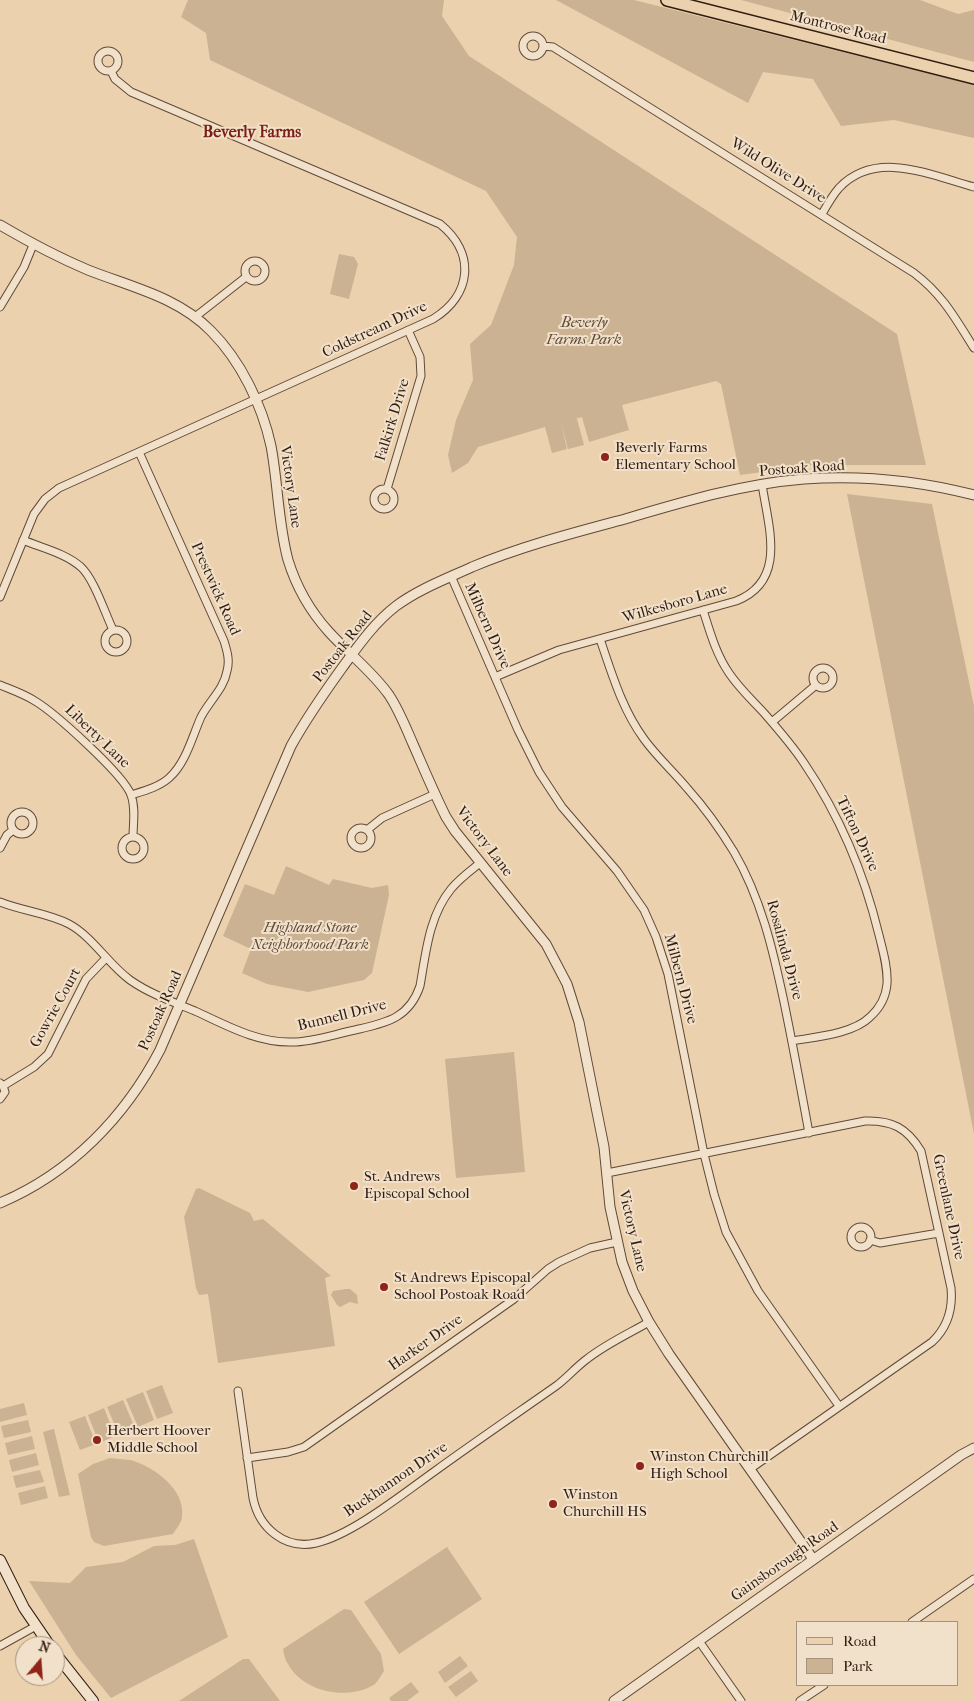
<!DOCTYPE html>
<html>
<head>
<meta charset="utf-8">
<style>
  body { margin:0 }
  #map { position:relative; width:974px; height:1701px; overflow:hidden; background:#ebd1ad; font-family:"IM FELL French Canon",serif }
  canvas { display:block }
  .legend { position:absolute; left:796px; top:1621px; width:162px; height:65px; box-sizing:border-box; background:#f2e1ca; border:1px solid #a59280; margin:0; padding:6px 9px; list-style:none; font-size:15px; color:#311c11 }
  .legend li { display:flex; align-items:center; gap:10px; height:25px }
  .legend b { width:25px; border:1px solid #a59280 }
  .north { position:absolute; left:15px; top:1636px; width:50px; height:50px; box-sizing:border-box; background:#f2e1ca; border:1px solid #a59280; border-radius:50%; rotate:18deg; font-size:14px; font-weight:700; line-height:20px; text-align:center; color:#311c11 }
  .north::after { content:''; display:block; margin:auto; width:18px; height:22px; background:#8f2418; clip-path:polygon(50% 0,100% 100%,50% 72%,0 100%) }
</style>
</head>
<body>
<div id="map">
<canvas width="974" height="1701"></canvas>
<ul class="legend">
<li><b style="height:6px;background:#ebd1ad"></b>Road</li>
<li><b style="height:14px;background:#cbb292"></b>Park</li>
</ul>
<div class="north">N</div>
</div>
<script>
const ctx = document.querySelector('canvas').getContext('2d');
ctx.lineJoin = 'round';
function fillPath(path, color) { ctx.fillStyle = color; ctx.fill(path, 'evenodd'); }
function strokePath(path, color, width, dash) { ctx.strokeStyle = color; ctx.lineWidth = width; ctx.lineCap = dash ? 'butt' : 'round'; ctx.setLineDash(dash || []); ctx.stroke(path); }
function write(font, color, halo, rows, align = 'center') {
  ctx.font = font + ' "IM FELL French Canon",serif'; ctx.lineWidth = 4; ctx.setLineDash([]); ctx.textBaseline = 'middle'; ctx.strokeStyle = halo; ctx.fillStyle = color; for (const [text, x, y, turn = 0] of rows) {
    ctx.save(); ctx.translate(x, y); ctx.rotate((+turn || 0) * Math.PI / 180); ctx.textAlign = isNaN(turn) ? turn : align; if (halo) ctx.strokeText(text, 0, 0); ctx.fillText(text, 0, 0); ctx.restore();
  }
}
fillPath(new Path2D(`
  M188,0H444L442,16L469,56L897,334L926,465H813L740,475L721,384L716,381L622,405L629,430L589,442L582,417L575,419H577L584,445L568,449L561,423L567,449L552,453L545,427L478,447L468,463L452,473L448,455L456,420L473,380L470,344L491,325L514,265L517,237L486,191L210,60L206,33L181,17Z
  M556,0H634L974,85V138L894,120L841,126L813,79L763,72L748,103Z
  M741,0H920L958,14L974,10V62Z
  M339,254L354,257L358,264L349,299L330,294Z
  M847,494L932,504L974,706V1134Z
  M286,866L329,885L333,879L372,888L388,885L389,895L372,973L364,980L308,992L267,984L242,973L251,949L223,936L245,884L274,895Z
  M514,1052L525,1172L456,1178L445,1059Z
  M199,1188L250,1213L254,1221L263,1219L331,1276L325,1278L335,1346L218,1363L208,1294L199,1295L196,1288L184,1217L196,1189Z
  M346,1289H350L357,1295L358,1304L350,1302L340,1307L337,1305L331,1295L333,1291Z
  M162,1385L173,1413L157,1419L146,1391Z
  M143,1392L154,1420L138,1427L126,1399Z
  M123,1400L135,1428L119,1435L107,1407Z
  M24,1403L27,1415L0,1422V1409Z
  M104,1408L115,1436L99,1443L88,1415Z
  M85,1416L96,1444L80,1450L69,1422Z
  M28,1420L31,1432L4,1438L1,1426Z
  M54,1429L70,1495L59,1497L43,1432Z
  M32,1436L35,1449L8,1455L5,1443Z
  M36,1453L39,1465L12,1472L9,1460Z
  M110,1458C116,1459 123,1459 130,1460C153,1466 186,1489 182,1517C182,1522 176,1529 173,1534L104,1546L94,1542L91,1537L78,1474L93,1464Z
  M40,1470L44,1482L16,1488L13,1476Z
  M45,1486L48,1498L21,1505L18,1493Z
  M194,1539L228,1637L111,1698L76,1655L29,1581L70,1583L86,1567L123,1562L154,1546L175,1545Z
  M447,1547L482,1599L399,1654L364,1602Z
  M344,1609L351,1610L381,1654L384,1671C381,1675 379,1680 375,1684C349,1701 304,1693 288,1664C285,1660 284,1654 283,1649Z
  M460,1656L468,1666L445,1683L438,1672Z
  M243,1659H249L280,1701H179Z
  M471,1671L478,1681L456,1697L448,1687Z
  M411,1682L419,1692L407,1701H391L389,1698Z`), '#cbb292');
const minor = new Path2D(`
  M523 46a10 10 0 1 1 20 0a10 10 0 1 1-20 0Z
  M543,46L553,47L914,273C943,295 955,318 974,348
  M98 61a10 10 0 1 1 20 0a10 10 0 1 1-20 0Z
  M822,214C827,205 832,196 839,188C876,149 930,175 974,187
  M245 271a10 10 0 1 1 20 0a10 10 0 1 1-20 0Z
  M0,307L24,267L33,245
  M195,317L246,277
  M374 499a10 10 0 1 1 20 0a10 10 0 1 1-20 0Z
  M387,489L421,376L420,357L408,330
  M23,540C42,548 65,553 81,567C94,579 105,613 113,630
  M451,576L518,730L539,772L562,807L617,871L644,910L656,937L668,974L704,1154L714,1194L726,1232L758,1291L839,1406
  M0,597L34,514L45,499L59,488L433,319C472,295 476,253 440,224L131,92L115,79L111,71
  M703,610C710,632 716,654 729,673C739,688 752,700 764,713C778,729 792,745 804,763C840,816 864,873 879,935C883,951 888,968 887,984C886,996 880,1008 870,1017C853,1034 815,1037 792,1041
  M105 641a11 11 0 1 1 22 0a11 11 0 1 1-22 0Z
  M600,639C612,674 622,709 644,739C657,757 673,771 687,788C705,808 720,829 734,852C761,898 773,950 784,1002C793,1046 801,1089 809,1133
  M813 678a10 10 0 1 1 20 0a10 10 0 1 1-20 0Z
  M495,677L559,650L736,601C788,581 768,526 762,484
  M0,685C12,690 24,694 35,701C55,713 124,775 131,795C136,808 133,824 133,837
  M772,722L816,685
  M131,795C144,791 159,787 169,778C186,763 192,737 201,717C209,701 224,689 227,671C230,660 227,651 224,641L139,452
  M11 823a11 11 0 1 1 22 0a11 11 0 1 1-22 0Z
  M351 838a10 10 0 1 1 20 0a10 10 0 1 1-20 0Z
  M367,830L382,818L435,794
  M122 848a11 11 0 1 1 22 0a11 11 0 1 1-22 0Z
  M0,848L7,835L13,830
  M0,902C22,911 48,913 69,924C93,937 108,964 130,980C150,994 173,1002 195,1011C226,1025 257,1043 292,1042C313,1042 335,1034 355,1030C385,1023 409,1019 420,986C426,952 429,916 451,889C459,879 470,871 480,863
  M3,1086L34,1067L48,1054L86,979L106,958
  M0,1099L5,1092L3,1086L0,1083
  M607,1173L865,1121C892,1120 907,1128 921,1151L951,1288C953,1309 948,1327 932,1342L750,1469
  M851 1237a10 10 0 1 1 20 0a10 10 0 1 1-20 0Z
  M870,1240L880,1243L939,1233
  M238,1391L253,1498C259,1528 285,1550 316,1543C352,1535 404,1493 435,1471C475,1442 516,1414 556,1386C567,1378 576,1367 587,1359C606,1344 628,1334 649,1322
  M247,1458L288,1452L304,1447L514,1299L548,1269L559,1262L590,1248L617,1242
  M912,1622L974,1579
  M699,1641L741,1701
  M0,1646L36,1626
  M800,1701L824,1685`);
const tertiary = new Path2D(`
  M0,225C29,242 57,257 88,270C131,287 178,297 211,331C241,361 262,405 271,446C278,483 278,523 288,560C296,586 310,611 329,632C348,653 372,671 389,695C399,710 406,728 413,744C424,769 434,793 446,817L455,831L546,944L567,984L579,1022L604,1147L610,1207L622,1262L633,1291L649,1322L669,1354L813,1559
  M0,1203C71,1173 125,1117 160,1050L291,746C306,719 324,693 342,668C358,646 374,623 396,606C419,589 446,579 472,567C522,546 573,533 625,519C683,502 742,484 804,479C860,475 920,481 974,495
  M614,1701L961,1455L974,1448`);
const secondary = new Path2D(`
  M0,1560L24,1608L50,1646
  M55,1653L93,1701`);
const primary = new Path2D(`
  M667,0L974,78`);
strokePath(minor, '#604938', 9);
strokePath(tertiary, '#604938', 11);
strokePath(secondary, '#311c11', 12);
strokePath(primary, '#311c11', 14);
strokePath(minor, '#f2e1ca', 7);
strokePath(tertiary, '#f2e1ca', 9);
strokePath(secondary, '#f2e1ca', 10);
strokePath(primary, '#ebd1ad', 11);
for (const [x, y, r, color] of [
  [605,457,5,"#8f2418"],
  [354,1186,5,"#8f2418"],
  [384,1287,5,"#8f2418"],
  [97,1440,5,"#8f2418"],
  [640,1466,5,"#8f2418"],
  [553,1504,5,"#8f2418"]
]) { const dot = new Path2D(); dot.arc(x, y, r, 0, 2 * Math.PI); ctx.fillStyle = color; ctx.fill(dot); strokePath(dot, '#f2e1ca', 2); }
write('15px', '#311c11', '#f2e1ca', [
  ["Montrose Road",838,28,14],
  ["Wild Olive Drive",778,171,32],
  ["Coldstream Drive",375,330,-25],
  ["Falkirk Drive",393,420,-73],
  ["Postoak Road",802,469,-4],
  ["Victory Lane",290,487,82],
  ["Prestwick Road",215,589,66],
  ["Wilkesboro Lane",675,604,-16],
  ["Milbern Drive",487,626,66],
  ["Postoak Road",343,647,-52],
  ["Liberty Lane",97,737,44],
  ["Tifton Drive",857,834,65],
  ["Victory Lane",484,842,53],
  ["Rosalinda Drive",784,950,75],
  ["Milbern Drive",680,979,75],
  ["Gowrie Court",56,1008,-61],
  ["Postoak Road",161,1011,-66],
  ["Bunnell Drive",342,1016,-14],
  ["Greenlane Drive",948,1207,78],
  ["Victory Lane",632,1231,77],
  ["Harker Drive",426,1343,-35],
  ["Buckhannon Drive",396,1480,-34],
  ["Gainsborough Road",785,1562,-35]
]);
write('italic 15px', '#5f4938', '#f2e1ca', [
  ["Beverly",584,323],
  ["Farms Park",584,340],
  ["Highland Stone",310,928],
  ["Neighborhood Park",310,945]
]);
write('15px', '#311c11', '#f2e1ca', [
  ["Beverly Farms",615,448],
  ["Elementary School",615,465],
  ["St. Andrews",364,1177],
  ["Episcopal School",364,1194],
  ["St Andrews Episcopal",394,1278],
  ["School Postoak Road",394,1295],
  ["Herbert Hoover",107,1431],
  ["Middle School",107,1448],
  ["Winston Churchill",650,1457],
  ["High School",650,1474],
  ["Winston",563,1495],
  ["Churchill HS",563,1512]
], 'left');
write('bold 16px', '#7a1f14', '#f2e1ca', [
  ["Beverly Farms",252,133]
]);
</script>
</body>
</html>
